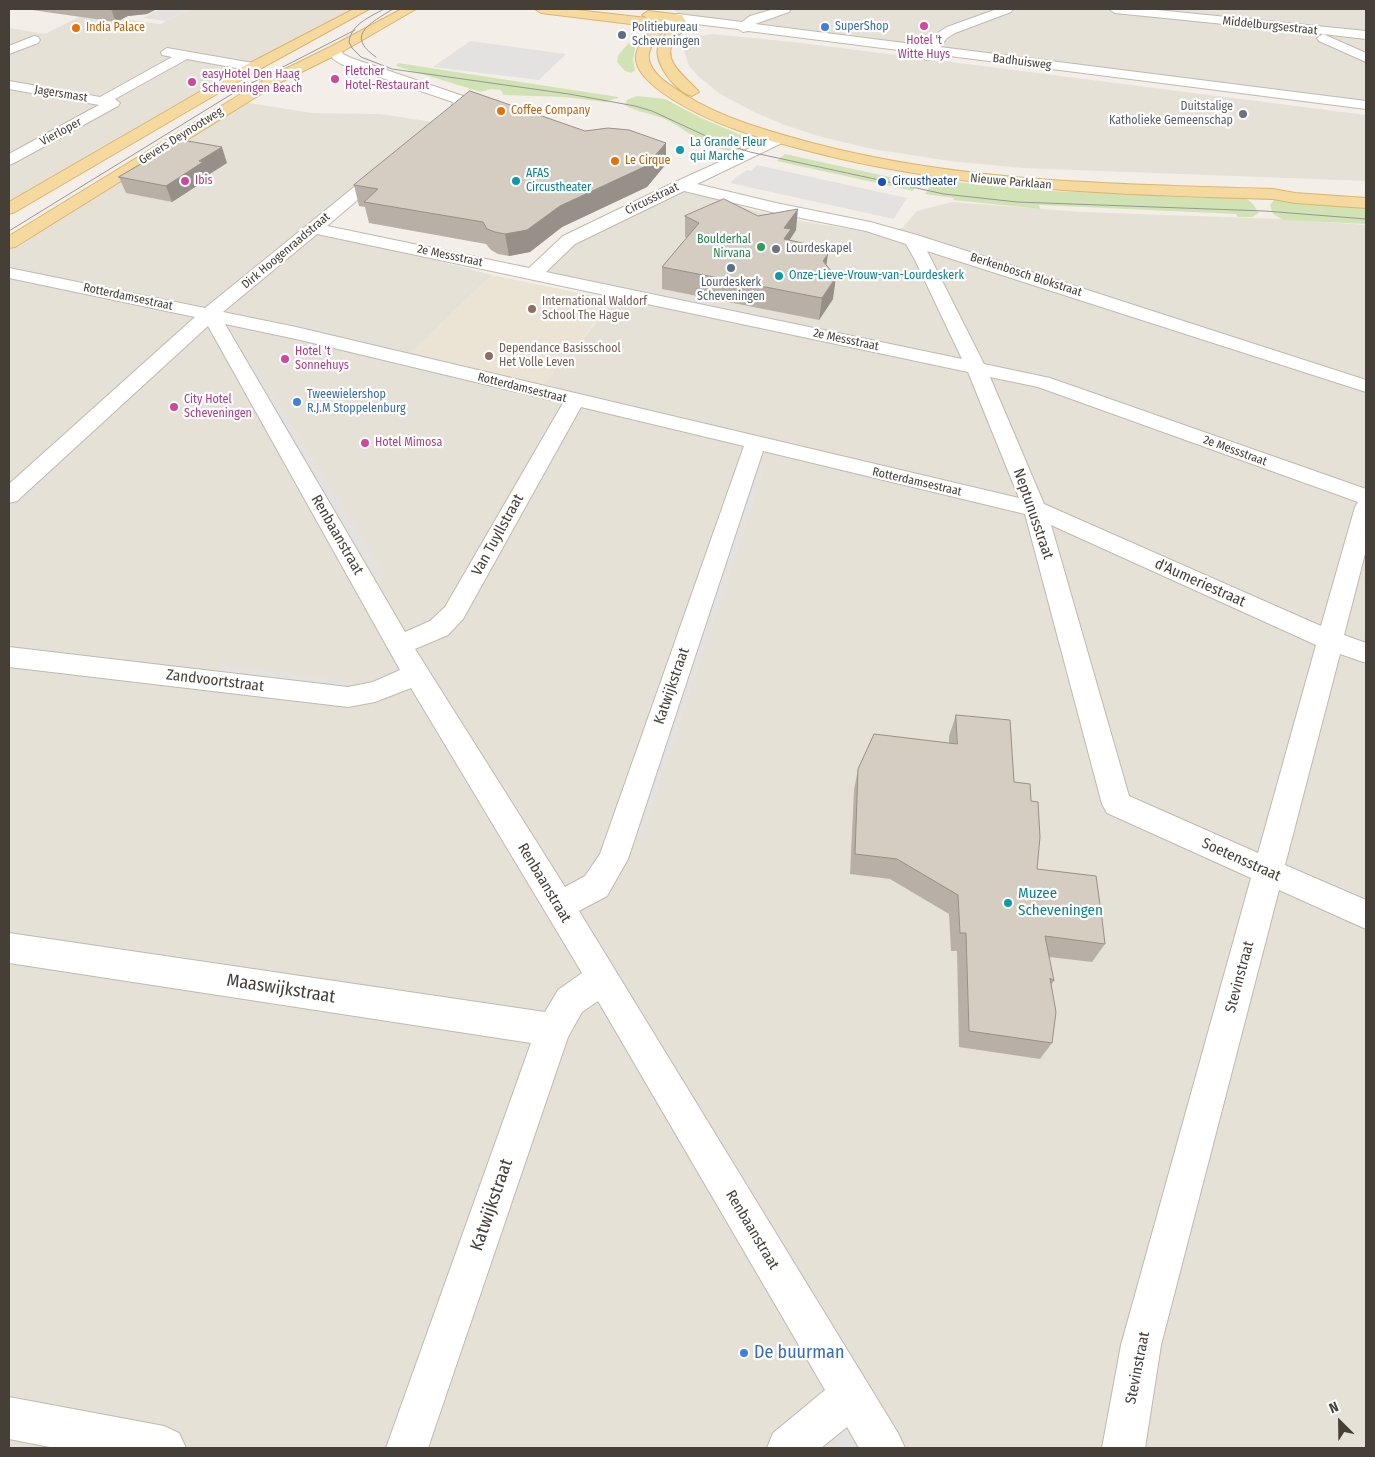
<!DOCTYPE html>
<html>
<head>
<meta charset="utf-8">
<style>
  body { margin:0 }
  #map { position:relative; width:1375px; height:1457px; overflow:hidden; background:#f3efe8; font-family:"Fira Sans Condensed",sans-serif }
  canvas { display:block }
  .frame { position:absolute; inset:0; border:10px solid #463f38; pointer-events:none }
  .north { position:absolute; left:1315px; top:1397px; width:50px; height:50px; -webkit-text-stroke:4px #fff; paint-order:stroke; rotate:337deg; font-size:14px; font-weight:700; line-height:20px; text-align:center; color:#463f38 }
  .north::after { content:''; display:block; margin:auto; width:18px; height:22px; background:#463f38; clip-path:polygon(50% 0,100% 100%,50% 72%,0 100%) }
</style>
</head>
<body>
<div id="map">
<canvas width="1375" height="1457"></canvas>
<div class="frame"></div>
<div class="north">N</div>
</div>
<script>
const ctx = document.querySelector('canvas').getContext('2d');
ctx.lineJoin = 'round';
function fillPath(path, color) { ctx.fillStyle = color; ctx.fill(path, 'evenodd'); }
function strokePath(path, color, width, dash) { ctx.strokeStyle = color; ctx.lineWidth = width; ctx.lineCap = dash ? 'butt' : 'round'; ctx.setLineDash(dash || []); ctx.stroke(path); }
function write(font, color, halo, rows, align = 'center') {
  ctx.font = font + ' "Fira Sans Condensed",sans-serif'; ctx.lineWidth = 4.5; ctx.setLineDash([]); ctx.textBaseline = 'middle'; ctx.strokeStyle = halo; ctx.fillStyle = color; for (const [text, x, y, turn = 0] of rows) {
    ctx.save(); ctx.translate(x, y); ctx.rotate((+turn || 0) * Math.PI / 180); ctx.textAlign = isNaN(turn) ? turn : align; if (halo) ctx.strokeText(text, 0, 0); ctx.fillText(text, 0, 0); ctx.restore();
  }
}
fillPath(new Path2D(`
  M191,9H359L167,113L9,209V28L45,34L85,14L160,24Z
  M673,9H1366V101L681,15Z
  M713,34L802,43L1366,115V181L1022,168L950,161L872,149L818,136L785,125L756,113L720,94L698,76L689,66L683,47L686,40L692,37Z
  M243,102L312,113L380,114L440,123L313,228L492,275L403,360L573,351L621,292L534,273L557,252L682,192L695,193L752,210L801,221L884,235L903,227L917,211L952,202L1082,212L1281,219L1366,225V1448H9V239Z`), '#e6e1d7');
fillPath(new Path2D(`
  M492,275L614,300L538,392L403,360Z`), '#ebe3d4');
fillPath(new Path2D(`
  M634,42L636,44L633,59L635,70L631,73L625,71L617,62L618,55L629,43Z
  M398,63L618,97V98L605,102L564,97L503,95L501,90L491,89L481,92L396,66Z
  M637,96L665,99L701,118L743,136L748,142C734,169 682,127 665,119C653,114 636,112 625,105L627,100Z
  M785,154L917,183L913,191L777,161Z
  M934,180L1051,191L1247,199L1253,204L1259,213L1252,217H1238L1236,214L1039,205L1040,209L953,200L954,198L925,194Z
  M1274,200L1366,205V224L1283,220L1273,214L1270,205Z`), '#d1e3b5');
fillPath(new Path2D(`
  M160,9H190L167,21L143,18Z
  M470,41L566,54L539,80L433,67Z
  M1122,69L1366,99V101L1121,71Z
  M757,165L866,189L907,198L894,219L730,183L736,177L747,170L751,171Z
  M646,290L789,321L787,324L643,293Z
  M286,323L501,374L499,377L283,326Z
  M252,361L385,575L377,578L245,363Z
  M756,465L765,466L641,837L629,834Z
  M221,665L346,681L343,687L217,672Z
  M844,1425L857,1448H841L832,1433Z`), '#e4e2e0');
const minor = new Path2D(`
  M774,9H791L789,12L755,24L928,46L939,32L947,27L997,9H1013L1011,12L955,33L947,38L940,47L1366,101V109L934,54L931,59L926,60L920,56L922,53L748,31L743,32L738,29L679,22L663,28L657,24L659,21L678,14L742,22L750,16Z
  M1109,9H1147L1366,31V39L1323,34L1366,53V62L1319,41L1317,38L1323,34L1115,13Z
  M34,36L38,37L40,40L38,43L9,54V46Z
  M335,46L340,47L343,54L351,58L466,97L468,100L463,112L443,129H433L431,126L433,123L452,107L453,102L341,64L333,59L329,50Z
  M167,48L253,63L260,67L253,71L187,59L115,99L120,103L118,106L14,163L9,165V154L99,105L9,89V81L100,97L172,57L162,55L161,52Z
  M779,135L784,136L786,139L784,142L697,184L776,203L870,222L917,235L1366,380V392L927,251L984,364L1050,378L1366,489V550L1344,635L1366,643V663L1340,654L1285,865L1366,900V929L1279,890L1161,1345L1145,1448H1102L1121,1345L1251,878L1107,813L1102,804L1025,514L763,451L628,859L607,896L579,911L898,1433L905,1448H859L847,1427L821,1448H767L773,1433L825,1390L598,1001L582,1012L568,1037L428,1448H386L531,1043L9,963V933L545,1012L558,990L582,973L411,688L375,702L348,707L9,667V647L348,687L373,682L400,670L208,326L17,501L9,503V484L195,317L9,278V268L205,308L380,166H390L393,169L390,172L327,226L529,268L563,236L675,182ZM684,191L776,213L866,231L906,244L915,260L962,359L546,272L575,244ZM317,234L968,372L1019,498L296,327L223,312ZM225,324L296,339L563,403L445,607L430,621L405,632ZM990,377L1038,387L1358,502L1355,507L1321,626L1044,504ZM581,407L744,446L600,854L585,876L565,887L415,649L448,635L463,619ZM1051,525L1316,645L1258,853L1129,796Z
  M9,1397L164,1426L179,1433L186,1448H55L9,1439Z`);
const major = new Path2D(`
  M354,9H369L258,70L15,212L9,214V202L248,64Z
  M402,9H416L340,53L277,84L15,247L9,248V236L267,78L330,47Z
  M535,9H568L647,18L642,15L648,11L682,15L688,26C684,31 678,34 674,40C660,62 688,78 699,92L692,96C676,92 654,64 658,47C661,37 668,31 675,25L673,21L655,19L667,21L669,24C662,34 647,45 649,59C651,75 673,87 685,95C724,119 768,131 812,143C963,183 1118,184 1273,189L1295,193L1366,198V208L1295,203L1273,199C1116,194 958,191 805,150C759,138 713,125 672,99C658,90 630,71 637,51C640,41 648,34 655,27L541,13Z`);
strokePath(minor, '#c0b9af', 2);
strokePath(major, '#dab570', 2);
fillPath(minor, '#fff');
fillPath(major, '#f6d99f');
strokePath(new Path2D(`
  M384,9C370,17 351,24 349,42L352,48L361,57L392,69L569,94L635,106L652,111L719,142L750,152L944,194L1017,202L1265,211L1366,219
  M376,57C344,35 371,23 393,9
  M9,231L240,89L355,30`), '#979797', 1);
fillPath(new Path2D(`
  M25,9H157L147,14L128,16L116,22Z
  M585,131L666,143V164L647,187L562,227L530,252L509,256L498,254L491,250L486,244L369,223L365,207L359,206L354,185Z
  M227,163L208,175L209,178L172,202L126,193L119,177Z
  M685,216H758L796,230L790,240L821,247L820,252L826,266L833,299L819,320L662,289V267L687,238L685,237Z
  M956,715L1014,782L1037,869L1105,944L1092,962L1049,957L1054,981L1051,985L1052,1043L1040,1059L959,1047L957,951H951L949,914L890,879L850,874L854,790L858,769L949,743V736Z`), '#b8b0a7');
fillPath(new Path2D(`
  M111,9H157L147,14L128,16L116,22Z
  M666,143V164L647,187L562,227L530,252L509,256L505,234L560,206Z
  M222,147L227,163L208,175L209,178L172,202L166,186L199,161Z
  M798,209L796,230L790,239L789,251L783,260L784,228Z
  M828,254L825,275L823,261Z
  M836,277L833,299L819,320L822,298Z`), '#969088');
const building = new Path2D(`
  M470,91L585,131L608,128L629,130L666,143L646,166L560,206L527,230L505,234L495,232L487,229L483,222L364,202L378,189L354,185Z
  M182,140L222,147L199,161L203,162L166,186L119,177Z
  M724,199L758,216L798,209L784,228L791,229L784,239L821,247L818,252L828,254L823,261L836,277L822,298L662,267L699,223L685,216Z
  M956,715L1010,720L1014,782L1030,784L1031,801L1038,802L1040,837L1037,869L1096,876L1102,919L1105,944L1045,936L1054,981L1050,978L1056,1012L1052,1043L969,1031L966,933H960L958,895L897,859L855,854L858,769L874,734L957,744Z`);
fillPath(building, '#d6cdc2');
strokePath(building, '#969088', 1);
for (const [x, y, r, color] of [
  [924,26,5,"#d1479c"],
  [825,27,5,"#3f7fe0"],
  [76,28,5,"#e8710a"],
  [622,35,5,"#5c6f8a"],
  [335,79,5,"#d1479c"],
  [192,82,5,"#d1479c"],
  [501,111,5,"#e8710a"],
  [1243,114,5,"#6b7280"],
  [680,150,5,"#0f9aa8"],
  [615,161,5,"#e8710a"],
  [185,181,5,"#d1479c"],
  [516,181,5,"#0f9aa8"],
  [882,182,5,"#1a4fb4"],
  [761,247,5,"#2e9e5b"],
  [776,249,5,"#6b7280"],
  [731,268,5,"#5c6f8a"],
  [779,276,5,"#0f9aa8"],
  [532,309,5,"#8d6e63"],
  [489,356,5,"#8d6e63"],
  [285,359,5,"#d1479c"],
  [297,402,5,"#3f7fe0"],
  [174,407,5,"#d1479c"],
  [365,443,5,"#d1479c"],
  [1008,903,5,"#0f9aa8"],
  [744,1353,5,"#3f7fe0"]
]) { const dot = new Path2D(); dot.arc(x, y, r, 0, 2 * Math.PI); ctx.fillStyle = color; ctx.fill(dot); strokePath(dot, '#fff', 2); }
write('12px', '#463f38', '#fff', [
  ["Middelburgsestraat",1270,26,6],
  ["Badhuisweg",1022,62,7],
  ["Jagersmast",61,94,9],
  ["Vierloper",61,132,-29],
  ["Gevers Deynootweg",181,136,-32],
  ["Nieuwe Parklaan",1011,182,5],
  ["Circusstraat",652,199,-26],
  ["Dirk Hoogenraadstraat",286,251,-40],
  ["2e Messstraat",450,256,12],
  ["Berkenbosch Blokstraat",1026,275,18],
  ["Rotterdamsestraat",128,297,12],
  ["2e Messstraat",846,340,12],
  ["Rotterdamsestraat",522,388,14],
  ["2e Messstraat",1235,451,20],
  ["Rotterdamsestraat",917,482,13]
]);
write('12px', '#366cbe', '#fff', [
  ["SuperShop",835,27],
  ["Tweewielershop",307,395],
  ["R.J.M Stoppelenburg",307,409]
], 'left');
write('12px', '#c56008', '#fff', [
  ["India Palace",86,28],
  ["Coffee Company",511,111],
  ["Le Cirque",625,161]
], 'left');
write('12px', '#4e5e75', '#fff', [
  ["Politiebureau",632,28],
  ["Scheveningen",632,42],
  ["Lourdeskerk",731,283,"center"],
  ["Scheveningen",731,297,"center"]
], 'left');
write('12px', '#b23c85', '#fff', [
  ["Hotel 't",924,41,"center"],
  ["Witte Huys",924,55,"center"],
  ["Fletcher",345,72],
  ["Hotel-Restaurant",345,86],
  ["easyHotel Den Haag",202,75],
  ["Scheveningen Beach",202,89],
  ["Ibis",195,181],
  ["Hotel 't",295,352],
  ["Sonnehuys",295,366],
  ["City Hotel",184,400],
  ["Scheveningen",184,414],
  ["Hotel Mimosa",375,443]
], 'left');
write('12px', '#5b616d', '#fff', [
  ["Duitstalige",1233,107],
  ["Katholieke Gemeenschap",1233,121],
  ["Lourdeskapel",786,249,"left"]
], 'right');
write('12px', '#0d838f', '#fff', [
  ["La Grande Fleur",690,143],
  ["qui Marche",690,157],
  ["AFAS",526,174],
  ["Circustheater",526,188],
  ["Onze-Lieve-Vrouw-van-Lourdeskerk",789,276]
], 'left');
write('12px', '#164399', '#fff', [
  ["Circustheater",892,182]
], 'left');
write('12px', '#27864d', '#fff', [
  ["Boulderhal",751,240],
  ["Nirvana",751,254]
], 'right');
write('12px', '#785e54', '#fff', [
  ["International Waldorf",542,302],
  ["School The Hague",542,316],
  ["Dependance Basisschool",499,349],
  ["Het Volle Leven",499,363]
], 'left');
write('15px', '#463f38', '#fff', [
  ["Neptunusstraat",1033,514,71],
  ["Renbaanstraat",337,535,60],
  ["Van Tuyllstraat",498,535,-61],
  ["d'Aumeriestraat",1200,583,24],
  ["Zandvoortstraat",215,681,7],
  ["Katwijkstraat",672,686,-71],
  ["Soetensstraat",1241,860,24],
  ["Renbaanstraat",544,883,59],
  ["Stevinstraat",1240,977,-75],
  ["Renbaanstraat",752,1230,59],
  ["Stevinstraat",1138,1368,-79]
]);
write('15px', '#0d838f', '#fff', [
  ["Muzee",1018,894],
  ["Scheveningen",1018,911]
], 'left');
write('18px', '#463f38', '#fff', [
  ["Maaswijkstraat",281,989,9],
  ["Katwijkstraat",492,1205,-71]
]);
write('18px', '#366cbe', '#fff', [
  ["De buurman",754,1353]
], 'left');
</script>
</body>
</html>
